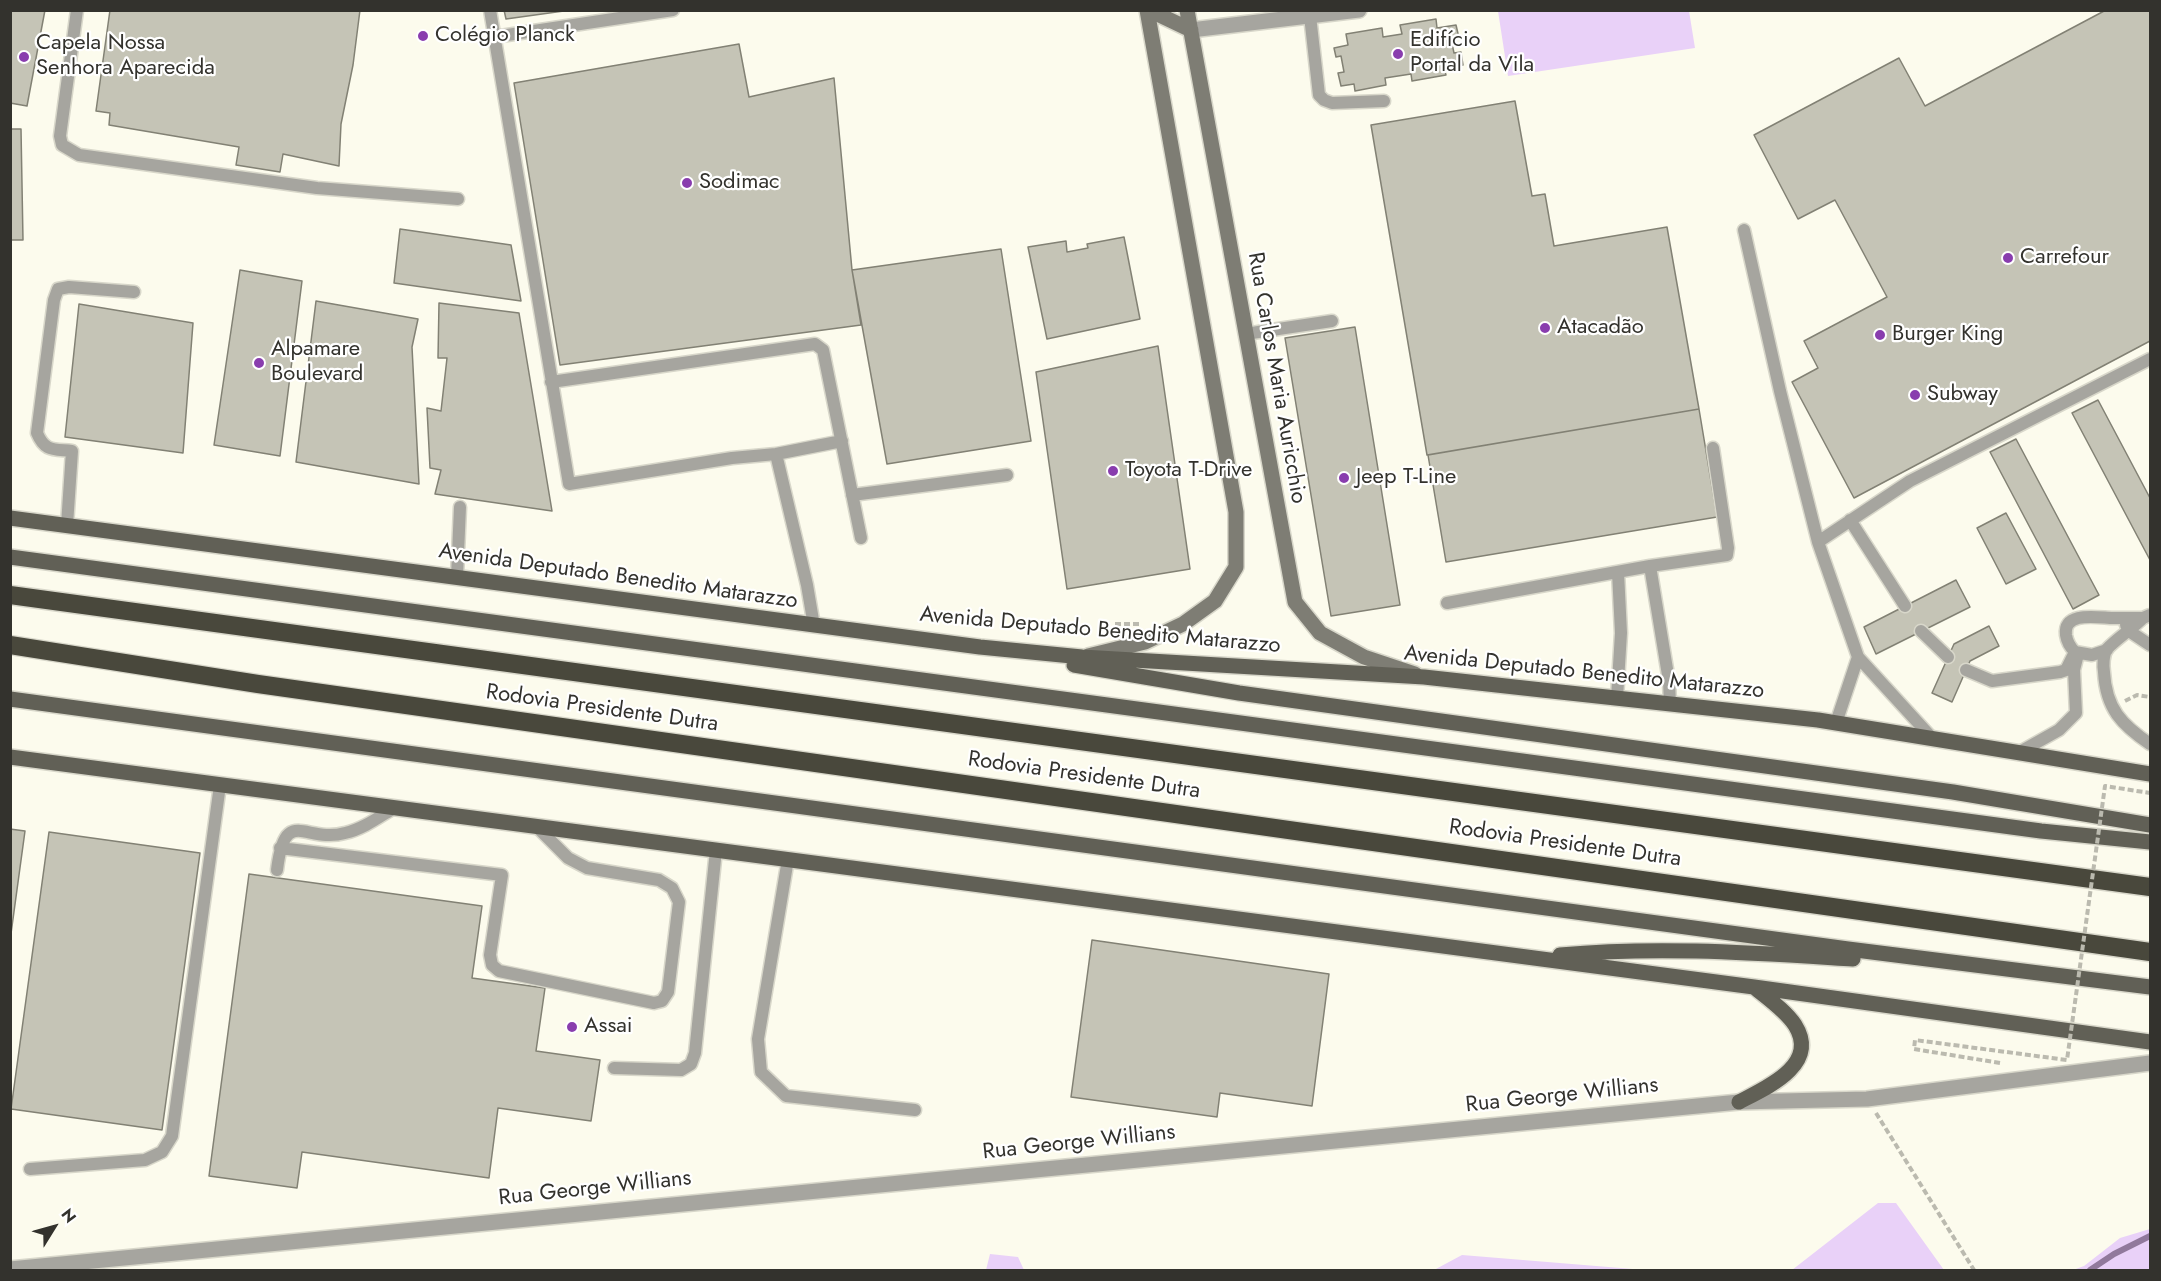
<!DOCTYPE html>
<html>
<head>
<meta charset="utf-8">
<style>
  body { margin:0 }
  #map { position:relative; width:2161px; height:1281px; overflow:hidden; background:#fcfbed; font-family:Jost,sans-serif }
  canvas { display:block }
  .frame { position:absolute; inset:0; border:12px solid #33322d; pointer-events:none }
  .north { position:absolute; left:24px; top:1197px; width:60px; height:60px; -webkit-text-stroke:4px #fff; paint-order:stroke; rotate:53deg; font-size:16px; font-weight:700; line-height:24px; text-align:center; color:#33322d }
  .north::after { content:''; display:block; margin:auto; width:21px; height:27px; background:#33322d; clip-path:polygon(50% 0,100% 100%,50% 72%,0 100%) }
</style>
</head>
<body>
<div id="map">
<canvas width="2161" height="1281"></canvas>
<div class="frame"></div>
<div class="north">N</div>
</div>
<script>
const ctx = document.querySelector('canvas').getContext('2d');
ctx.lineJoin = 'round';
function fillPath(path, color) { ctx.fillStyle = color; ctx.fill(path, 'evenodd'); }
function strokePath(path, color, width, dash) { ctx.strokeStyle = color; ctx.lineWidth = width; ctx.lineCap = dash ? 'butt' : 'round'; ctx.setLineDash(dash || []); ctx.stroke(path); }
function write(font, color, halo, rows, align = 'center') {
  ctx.font = font + ' Jost,sans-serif'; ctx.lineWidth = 4.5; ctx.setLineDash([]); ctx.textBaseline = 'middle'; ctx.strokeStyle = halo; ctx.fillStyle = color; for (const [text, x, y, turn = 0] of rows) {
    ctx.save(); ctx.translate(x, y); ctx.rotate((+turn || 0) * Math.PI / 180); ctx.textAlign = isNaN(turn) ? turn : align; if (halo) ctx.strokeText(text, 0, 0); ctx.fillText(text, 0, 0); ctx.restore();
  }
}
fillPath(new Path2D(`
  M1498,11H1689L1695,48L1508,76Z
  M1878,1203H1896L1944,1270H1792Z
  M2150,1229V1270H2073L2084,1266L2120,1238Z
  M990,1254L1018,1257L1024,1270H986Z
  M1462,1255L1645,1270H1434Z`), '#e9d1f8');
strokePath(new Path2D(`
  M2090,1270L2114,1254L2150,1236`), '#91799c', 6);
const building = new Path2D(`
  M10,10H45L27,106L10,103Z
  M110,10H360L353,65L341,124L339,166L283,154L280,172L236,165L239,147L109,125L110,113L96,111Z
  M504,10H571L506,19Z
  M2106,10H2150V341L1854,498L1792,382L1818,368L1804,341L1887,297L1835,200L1798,219L1754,135L1899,58L1925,106Z
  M1436,19L1437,28L1456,25L1459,38L1451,39L1454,53L1461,52L1463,65L1444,68L1446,75L1412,81L1411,74L1385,78L1386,85L1355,91L1354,84L1341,86L1338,73L1344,72L1341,56L1336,57L1334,48L1348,45L1346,34L1382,28L1383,37L1402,34L1400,25Z
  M739,44L749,97L834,78L852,270L861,325L560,365L514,83Z
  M1515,101L1532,196L1545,194L1554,246L1667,227L1699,409L1427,455L1371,125Z
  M10,129H21L23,240H10Z
  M400,229L511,245L521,301L394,283Z
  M1124,237L1140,319L1047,339L1028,247L1066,241L1067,252L1088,248L1087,244Z
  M1001,249L1031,441L887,464L852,270Z
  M240,270L302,281L280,456L214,445Z
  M316,301L418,319L412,347L419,484L296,462Z
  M439,303L519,313L552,511L435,494L441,470L430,468L427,408L441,411L447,358H438Z
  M79,304L193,323L183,453L65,437Z
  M1355,327L1400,605L1331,616L1285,338Z
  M1158,346L1190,569L1067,589L1036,372Z
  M2098,400L2150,498V560L2072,413Z
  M1699,409L1717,517L1446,562L1428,455Z
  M2016,439L2099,595L2073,609L1990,452Z
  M2006,513L2036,569L2006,584L1977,528Z
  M1956,580L1970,607L1876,654L1864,627Z
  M1989,626L1999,646L1970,661L1952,702L1932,693L1954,644Z
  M10,829L25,831L10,941Z
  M49,832L200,853L162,1130L11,1109Z
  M249,874L482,906L472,978L545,988L536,1051L600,1060L591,1121L498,1108L489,1178L302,1152L297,1188L209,1176Z
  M1092,940L1329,974L1312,1106L1220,1093L1217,1117L1071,1097Z`);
fillPath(building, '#c5c4b6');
strokePath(building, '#828174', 1.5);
const service = new Path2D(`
  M77,10L60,136L62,145L79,155L317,188L458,199
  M490,10L569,484L732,458L776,454L842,441
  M1310,16L1319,95L1324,100L1332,103L1384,101
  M494,37L673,10
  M1744,230L1780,391L1818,542L1858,657L1932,738
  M1245,334L1332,321
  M551,382L815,344L823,350L861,538
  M776,454L807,585L814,626
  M852,495L1007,475
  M1850,520L1905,606
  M67,525L72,451C53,449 45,452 37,433L54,300L58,289L69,287L134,292
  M1818,542L1910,481L2150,359
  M1650,566L1669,681L1670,704
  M457,577L460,507
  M1447,603L1650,566L1727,555L1728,548L1713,448
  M2143,618C2133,628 2115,640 2107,649C2103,655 2103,666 2104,672C2106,709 2122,725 2150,744
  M2126,625L2129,631L2150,645
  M1921,631L1948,657
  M2107,650L2092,655L2075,652C2070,647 2067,642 2066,635C2063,610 2100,618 2113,618C2123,618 2133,618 2143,618L2150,615
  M1966,670L1992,681L2060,672L2066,670L2073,656
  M1617,698L1621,633L1618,572
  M1836,723L1858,657
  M2018,753L2059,730L2076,713L2074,670L2078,654
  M280,848L502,875L490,955L492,965L499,971L654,1003L662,1001L668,992L679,902L672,888L659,880L587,868L568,858L536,826
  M788,859L758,1039L761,1072L786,1096L915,1110
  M277,870C285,804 305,844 345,833C363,829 379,817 394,808
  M614,1068L681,1070L691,1064L695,1053L716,850
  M30,1169L145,1160L162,1152L172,1136L220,785`);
const minor = new Path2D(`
  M1191,30L1359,10
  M10,1269L1739,1102L1867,1099L2150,1063`);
const secondary = new Path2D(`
  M1149,10L1191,30
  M1187,10L1295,602L1320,633L1364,657L1415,674
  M1088,656L1145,642L1183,624L1215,601L1236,567V512L1147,10`);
const primary = new Path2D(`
  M10,518L980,647L1082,657L1424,677L1542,690L1818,720L2150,774
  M10,557L2041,831L2150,842
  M1074,665L1239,693L1953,792L2150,825
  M10,699L1848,949L2150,987
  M10,757L1754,987L2150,1042
  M1560,955C1659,946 1754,953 1853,959
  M1739,1102C1766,1088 1820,1065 1795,1025C1785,1010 1767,998 1754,987`);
const motorway = new Path2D(`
  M10,595L2150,887
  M10,645L258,684L2150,952`);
strokePath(service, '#d8d7ca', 15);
strokePath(minor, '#d8d7ca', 18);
strokePath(secondary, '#d8d7ca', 18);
strokePath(primary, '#d8d7ca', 18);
strokePath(motorway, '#d8d7ca', 21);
strokePath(new Path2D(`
  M1115,624H1142
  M2125,701L2137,695L2150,697
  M1876,1113L1974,1270`), '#bbbaaf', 4, [6, 3]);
strokePath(service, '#a6a59f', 12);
strokePath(minor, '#a6a59f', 15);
strokePath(secondary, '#7e7d74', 15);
strokePath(primary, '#616056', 15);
strokePath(motorway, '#49483c', 18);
strokePath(new Path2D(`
  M2000,1063L1914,1049L1915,1040L2067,1060L2105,786L2150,793`), '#bbbaaf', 4, [6, 3]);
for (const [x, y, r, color] of [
  [423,36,6,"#893dae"],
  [1398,54,6,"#893dae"],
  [24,57,6,"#893dae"],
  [687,183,6,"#893dae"],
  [2008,258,6,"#893dae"],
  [1545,328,6,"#893dae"],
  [1880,335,6,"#893dae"],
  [259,363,6,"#893dae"],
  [1915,395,6,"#893dae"],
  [1113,471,6,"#893dae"],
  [1344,478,6,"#893dae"],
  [572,1027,6,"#893dae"]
]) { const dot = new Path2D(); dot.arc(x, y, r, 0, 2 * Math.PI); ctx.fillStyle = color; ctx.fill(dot); strokePath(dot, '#fff', 2); }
write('22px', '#33322d', '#fff', [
  ["Colégio Planck",435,36],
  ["Edifício",1410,41],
  ["Portal da Vila",1410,66],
  ["Capela Nossa",36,44],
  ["Senhora Aparecida",36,69],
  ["Sodimac",699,183],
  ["Carrefour",2020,258],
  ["Atacadão",1557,328],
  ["Burger King",1892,335],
  ["Alpamare",271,350],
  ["Boulevard",271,375],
  ["Subway",1927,395],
  ["Toyota T-Drive",1125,471],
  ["Jeep T-Line",1356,478],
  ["Assai",584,1027]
], 'left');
write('22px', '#33322d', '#fff', [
  ["Rua Carlos Maria Auricchio",1276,378,80],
  ["Avenida Deputado Benedito Matarazzo",618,577,8],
  ["Avenida Deputado Benedito Matarazzo",1100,631,5],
  ["Avenida Deputado Benedito Matarazzo",1584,673,6],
  ["Rodovia Presidente Dutra",602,709,8],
  ["Rodovia Presidente Dutra",1084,776,8],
  ["Rodovia Presidente Dutra",1565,844,8],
  ["Rua George Willians",1562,1096,-6],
  ["Rua George Willians",1079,1143,-6],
  ["Rua George Willians",595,1189,-6]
]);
</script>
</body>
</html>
